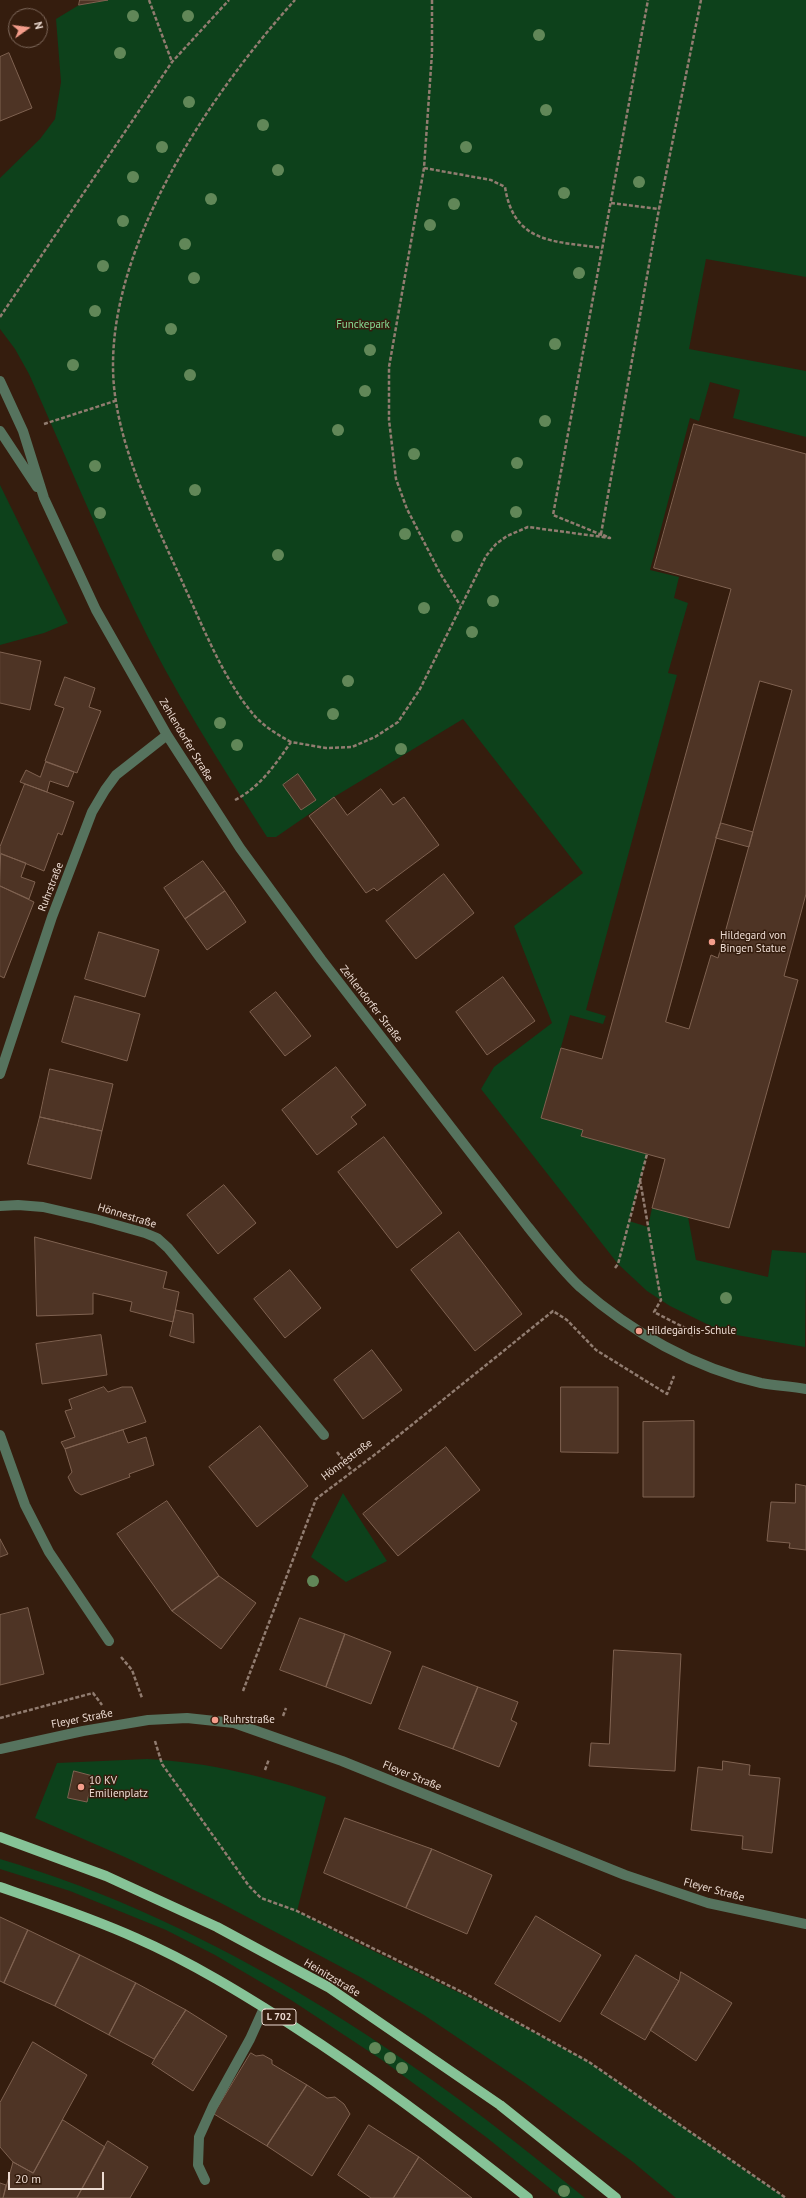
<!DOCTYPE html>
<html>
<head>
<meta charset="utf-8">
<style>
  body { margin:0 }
  #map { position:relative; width:806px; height:2198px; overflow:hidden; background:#351d0e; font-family:"PT Sans",sans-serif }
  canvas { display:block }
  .north { position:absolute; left:8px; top:8px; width:40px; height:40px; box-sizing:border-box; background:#351d0e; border:1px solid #7e695c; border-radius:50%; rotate:76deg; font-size:11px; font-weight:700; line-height:16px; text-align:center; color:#ecdbd2 }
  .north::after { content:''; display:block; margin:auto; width:14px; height:18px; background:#f49d8b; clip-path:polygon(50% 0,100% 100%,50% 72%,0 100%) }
  .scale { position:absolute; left:8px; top:2172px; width:96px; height:18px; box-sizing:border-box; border:2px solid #ecdbd2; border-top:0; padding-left:5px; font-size:12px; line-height:14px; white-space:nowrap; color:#ecdbd2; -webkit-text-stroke:3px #351d0e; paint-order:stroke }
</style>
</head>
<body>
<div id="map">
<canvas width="806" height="2198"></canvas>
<div class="north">N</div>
<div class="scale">20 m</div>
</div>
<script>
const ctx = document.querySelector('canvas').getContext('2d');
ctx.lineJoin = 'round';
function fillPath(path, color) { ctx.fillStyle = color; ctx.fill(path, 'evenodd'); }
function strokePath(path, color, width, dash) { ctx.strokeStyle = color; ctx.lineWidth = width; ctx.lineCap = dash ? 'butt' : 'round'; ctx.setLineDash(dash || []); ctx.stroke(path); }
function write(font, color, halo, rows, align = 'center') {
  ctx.font = font + ' "PT Sans",sans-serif'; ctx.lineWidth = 3; ctx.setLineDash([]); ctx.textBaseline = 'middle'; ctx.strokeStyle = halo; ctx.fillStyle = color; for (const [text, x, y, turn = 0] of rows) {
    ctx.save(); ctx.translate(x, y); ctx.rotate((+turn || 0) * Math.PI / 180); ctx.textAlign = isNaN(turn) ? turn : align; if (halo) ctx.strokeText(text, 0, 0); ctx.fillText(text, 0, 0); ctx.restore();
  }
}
fillPath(new Path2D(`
  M108,0H806V277L706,259L689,349L806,371V437L733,418L740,390L710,382L699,421L690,418L650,570L679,577L674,598L688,603L668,673L677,675L586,1010L606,1016L603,1024L570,1015L541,1118L583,1130L582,1136L647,1154L629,1221L648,1227L652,1208L688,1217L696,1260L768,1277L772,1250L806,1253L805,1347L725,1333L670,1306L647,1291L618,1264L481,1089L494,1067L552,1023L514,926L583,873L463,719L334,797L276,837H267C220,763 172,689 134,609C97,532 64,452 29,374L15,349L0,329V178L40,139L55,119L61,82L56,19L79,5Z
  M0,485L68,623L44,633L0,645Z
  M343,1493L387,1561L346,1582L311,1557Z
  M147,1759C209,1762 267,1777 326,1797L297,1911L355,1942L468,1997L589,2062L786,2198H676L633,2162L525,2083L424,2015L362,1978L217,1901L127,1858L35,1818L57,1763Z
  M0,1859C219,1924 411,2054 585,2198H562L486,2137L382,2060L291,2000L215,1955L166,1930L70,1891L0,1869Z`), '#0d411b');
const building = new Path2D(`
  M80,0H108L79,5Z
  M9,53L32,108L0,121V57Z
  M694,424L806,454V894L784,976L798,980L729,1228L652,1208L665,1159L581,1136L583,1130L541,1118L561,1048L602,1059L731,589L654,568ZM760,681L792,690L718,958L711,955L689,1029L666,1022Z
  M0,652L41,661L30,710L0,703Z
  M65,677L95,688L89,707L101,711L77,773L45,761L64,708L55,705Z
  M46,762L74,772L68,787L50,781L47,792L20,782L26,770L40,777Z
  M298,774L316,800L301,810L283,785Z
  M25,784L74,802L62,835L58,833L44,871L0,853V847Z
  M381,789L393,805L404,797L439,845L377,891L374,888L366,893L309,816L334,797L347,815Z
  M721,823L753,832L749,847L716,838Z
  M1,854L26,863L21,877L35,882L29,899L0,886Z
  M203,861L225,891L185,919L164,888Z
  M444,874L474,913L416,959L386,921Z
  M0,886L34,902L4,978L0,976Z
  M225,891L246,922L207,950L185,919Z
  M99,932L159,950L145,997L85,979Z
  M503,977L535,1021L487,1055L456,1012Z
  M276,992L311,1036L285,1056L250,1012Z
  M75,996L140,1014L127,1061L62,1042Z
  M336,1067L366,1105L351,1117L357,1124L317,1155L282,1110Z
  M50,1069L113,1084L102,1131L40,1117Z
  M40,1117L102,1131L91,1179L28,1164Z
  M384,1137L442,1213L397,1248L338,1172Z
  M224,1185L256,1223L218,1254L187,1215Z
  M459,1232L522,1314L475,1351L411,1270Z
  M35,1237L167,1272L163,1288L179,1292L173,1322L130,1311L132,1302L93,1293V1314L37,1316Z
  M290,1270L321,1308L285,1338L254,1299Z
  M176,1310L193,1314L194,1343L170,1336Z
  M101,1335L107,1375L42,1384L36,1344Z
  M372,1350L402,1390L363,1419L334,1380Z
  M104,1387L108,1392L122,1387H132L146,1422L65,1449L61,1442L75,1437L65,1411L72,1409L69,1400Z
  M561,1387H618V1453L561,1452Z
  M694,1421V1497H643V1422Z
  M260,1426L308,1486L257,1527L209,1467Z
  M123,1430L128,1443L146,1437L154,1465L129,1474L130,1477L81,1495L75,1491L68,1477L72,1472L65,1449Z
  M446,1447L480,1490L398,1556L363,1514Z
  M796,1484L806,1486V1550L789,1548L790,1543L767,1541L771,1502L795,1503Z
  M167,1501L219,1576L172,1611L117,1534Z
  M0,1539L8,1554L0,1557Z
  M219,1576L256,1603L221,1649L172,1611Z
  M28,1608L44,1674L0,1685V1615Z
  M300,1618L345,1634L326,1687L280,1670Z
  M345,1634L391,1652L371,1704L326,1687Z
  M614,1650L681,1654L675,1771L589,1766L591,1743L609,1744Z
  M423,1666L478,1687L453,1749L399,1729Z
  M478,1687L518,1702L511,1720L517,1723L499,1767L453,1749Z
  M723,1761L750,1765L749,1775L780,1778L772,1853L742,1849L743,1836L691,1830L698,1767L722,1770Z
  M74,1771L93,1776L87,1802L68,1798Z
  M345,1818L432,1849L406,1908L324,1873Z
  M432,1849L492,1875L467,1934L406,1908Z
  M536,1916L601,1955L560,2022L495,1984Z
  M0,1917L28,1930L4,1983L0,1981Z
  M28,1930L80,1955L55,2006L4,1983Z
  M80,1955L136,1983L109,2035L55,2006Z
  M636,1955L679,1981L645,2040L601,2014Z
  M681,1972L732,2003L696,2061L650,2030L679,1981Z
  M136,1983L186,2010L154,2059L109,2035Z
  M186,2010L227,2036L193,2091L152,2064Z
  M33,2042L87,2075L33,2173L13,2162L0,2147V2103Z
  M251,2053L256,2056L263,2055L272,2060V2064L307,2085L267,2146L214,2114Z
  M307,2085L327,2098L335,2097L344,2104L350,2114L312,2176L267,2146Z
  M63,2120L105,2147L77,2198H3L13,2162L33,2173Z
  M369,2125L419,2157L393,2198H371L338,2175Z
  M108,2141L148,2167L130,2198H77Z
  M419,2157L472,2198H394Z
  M0,2183L6,2185L3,2198H0Z`);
fillPath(building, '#4e3425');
strokePath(building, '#7f6251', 1);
strokePath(new Path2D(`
  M149,0L172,62
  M432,0V53L424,168L389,367V420L396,479L407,509L440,573L460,605
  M424,168L491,180L505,187C514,244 554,241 602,248
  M611,203L659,209
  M0,317L172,62L229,0
  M44,424L115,401
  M602,535L553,515L648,0
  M291,742C278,735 263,726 253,714C223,678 205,631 185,588C159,530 126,465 116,402C93,265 207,97 295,0
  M235,800C260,787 275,765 291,742L326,748L352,747L375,737L398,722L420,689L486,556L496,544L507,536L528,527L610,538L601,534L659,209L701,0
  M640,1180L661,1300L654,1312L693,1332L691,1337
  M615,1268L618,1264L647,1154
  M337,1452L352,1471
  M121,1657L132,1670L142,1698
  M243,1691L316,1499L377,1453L553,1311L567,1320L596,1350L667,1394L674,1376
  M283,1716L286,1708
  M0,1718L93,1693L102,1705
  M155,1741L162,1764L249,1886L261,1898L297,1911L466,1994L589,2062L786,2198
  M265,1770L269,1759`), '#917c70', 2.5, [4, 2]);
strokePath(new Path2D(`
  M0,381L23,431L44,498L96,610L167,735L240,848L321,959L528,1227C545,1248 561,1269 580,1287C631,1332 694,1368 761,1383C776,1386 791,1386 806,1389
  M0,431L37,487
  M0,1074L52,917L92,812L105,790L116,775L167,735
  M0,1206L18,1205L43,1207L95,1219L145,1233L157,1238L168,1248L324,1435
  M0,1435L25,1505L49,1552L109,1641
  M0,1749L83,1731L148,1720L187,1718L234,1723L342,1761L625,1875L708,1903L806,1924
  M205,2180L198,2165L199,2137L213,2106L250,2039L264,2008`), '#56735e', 10);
strokePath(new Path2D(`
  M0,1837L106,1876L217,1927L328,1987L500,2105L616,2198
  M0,1887C46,1903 92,1918 136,1938C191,1962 243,1994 293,2026C375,2079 452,2137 528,2198`), '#86c397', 10);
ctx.fillStyle = '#618758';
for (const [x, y] of [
  [133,16],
  [188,16],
  [539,35],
  [120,53],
  [189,102],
  [546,110],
  [263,125],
  [162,147],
  [466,147],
  [278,170],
  [133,177],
  [639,182],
  [564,193],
  [211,199],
  [454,204],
  [123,221],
  [430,225],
  [185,244],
  [103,266],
  [579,273],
  [194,278],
  [95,311],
  [171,329],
  [555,344],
  [370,350],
  [73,365],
  [190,375],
  [365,391],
  [545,421],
  [338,430],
  [414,454],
  [517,463],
  [95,466],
  [195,490],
  [516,512],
  [100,513],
  [405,534],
  [457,536],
  [278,555],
  [493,601],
  [424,608],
  [472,632],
  [348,681],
  [333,714],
  [220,723],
  [237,745],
  [401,749],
  [726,1298],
  [313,1581],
  [375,2048],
  [390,2058],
  [402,2068],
  [564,2191]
]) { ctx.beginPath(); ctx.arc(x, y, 6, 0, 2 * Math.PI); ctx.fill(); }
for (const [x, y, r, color] of [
  [712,942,4,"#f49d8b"],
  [639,1331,4,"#f49d8b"],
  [215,1720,4,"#f49d8b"],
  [81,1787,4,"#f49d8b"]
]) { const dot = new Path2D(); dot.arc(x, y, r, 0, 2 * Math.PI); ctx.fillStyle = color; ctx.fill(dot); strokePath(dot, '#351d0e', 1.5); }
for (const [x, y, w] of [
  [279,2017,34]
]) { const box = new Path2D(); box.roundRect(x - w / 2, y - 8, w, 16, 3); ctx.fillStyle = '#351d0e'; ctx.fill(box); strokePath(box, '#ecdbd2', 1); }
write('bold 10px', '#ecdbd2', null, [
  ["L 702",279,2017]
]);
write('11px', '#85de95', '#351d0e', [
  ["Funckepark",363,325]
]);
write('11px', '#ecdbd2', '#351d0e', [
  ["Zehlendorfer Straße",186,740,59],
  ["Ruhrstraße",51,887,-69],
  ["Zehlendorfer Straße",371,1004,52],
  ["Hönnestraße",127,1216,17],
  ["Hönnestraße",347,1460,-37],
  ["Fleyer Straße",82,1719,-11],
  ["Fleyer Straße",412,1776,22],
  ["Fleyer Straße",714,1890,15],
  ["Heinitzstraße",332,1978,31]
]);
write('11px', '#ecdbd2', '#351d0e', [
  ["Hildegard von",720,936],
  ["Bingen Statue",720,949],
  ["Hildegardis-Schule",647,1331],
  ["Ruhrstraße",223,1720],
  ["10 KV",89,1781],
  ["Emilienplatz",89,1794]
], 'left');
</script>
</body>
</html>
